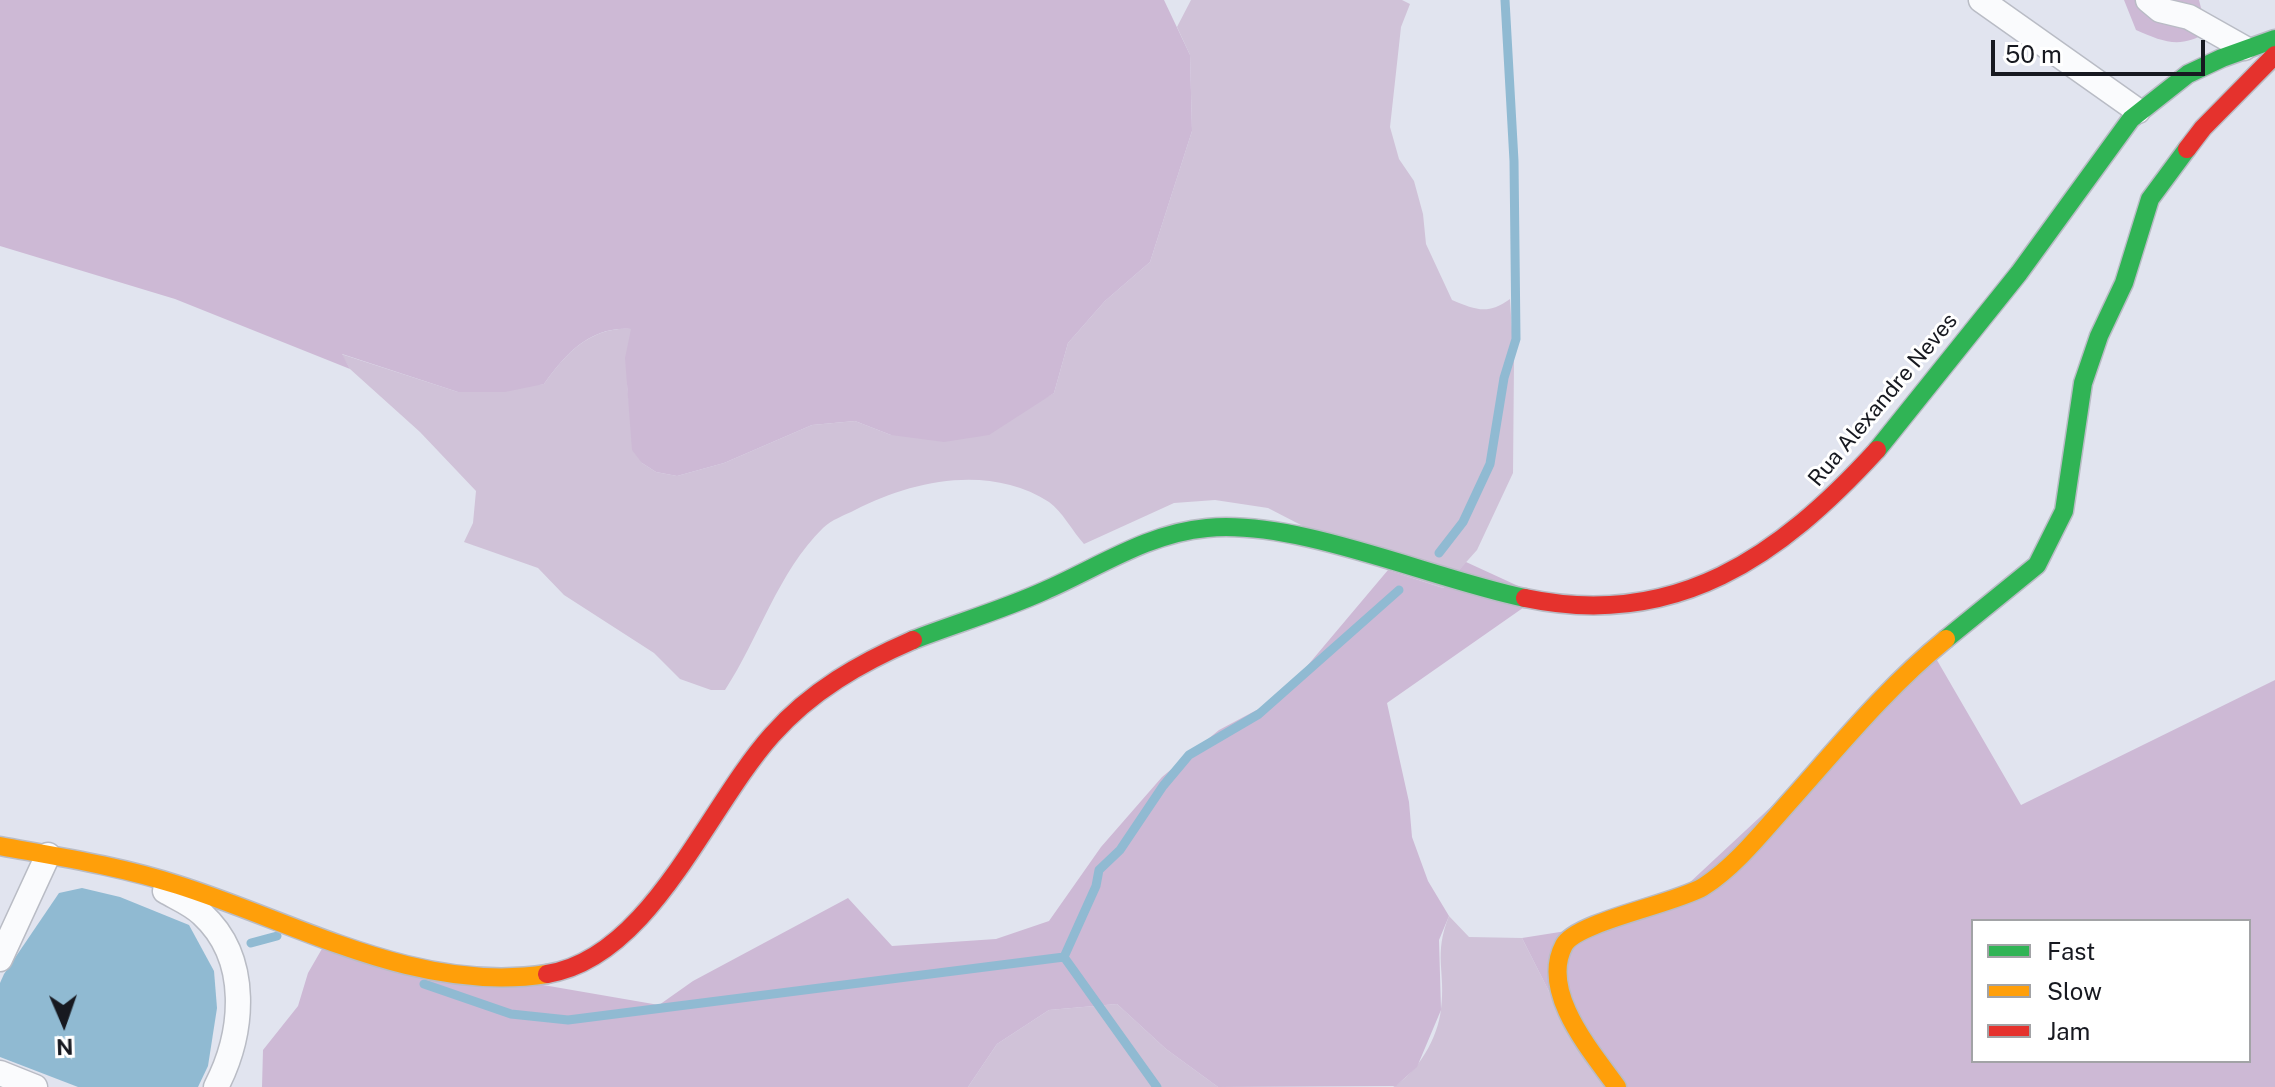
<!DOCTYPE html>
<html>
<head>
<meta charset="utf-8">
<style>
  body { margin:0 }
  #map { position:relative; width:2275px; height:1087px; overflow:hidden; background:#e1e4ef; font-family:"Public Sans",sans-serif }
  canvas { display:block }
  .legend { position:absolute; left:1971px; top:919px; width:280px; height:144px; box-sizing:border-box; background:#fff; border:2px solid #a2a3a6; margin:0; padding:10px 14px; list-style:none; font-size:24px; color:#171920 }
  .legend li { display:flex; align-items:center; gap:16px; height:40px }
  .legend b { width:40px; border:2px solid #a2a3a6 }
  .north { position:absolute; left:24px; top:983px; width:80px; height:80px; -webkit-text-stroke:6px #fff; paint-order:stroke; rotate:178deg; font-size:22px; font-weight:700; line-height:32px; text-align:center; color:#171920 }
  .north::after { content:''; display:block; margin:auto; width:28px; height:36px; background:#171920; clip-path:polygon(50% 0,100% 100%,50% 72%,0 100%) }
  .scale { position:absolute; left:1991px; top:40px; width:214px; height:36px; box-sizing:border-box; border:4px solid #171920; border-top:0; padding-left:10px; font-size:24px; line-height:28px; white-space:nowrap; color:#171920; -webkit-text-stroke:6px #fff; paint-order:stroke }
</style>
</head>
<body>
<div id="map">
<canvas width="2275" height="1087"></canvas>
<ul class="legend">
<li><b style="height:10px;background:#30b455"></b>Fast</li>
<li><b style="height:10px;background:#ff9f0a"></b>Slow</li>
<li><b style="height:10px;background:#e5322d"></b>Jam</li>
</ul>
<div class="north">N</div>
<div class="scale">50 m</div>
</div>
<script>
const ctx = document.querySelector('canvas').getContext('2d');
ctx.lineJoin = 'round';
function fillPath(path, color) { ctx.fillStyle = color; ctx.fill(path, 'evenodd'); }
function strokePath(path, color, width, dash) { ctx.strokeStyle = color; ctx.lineWidth = width; ctx.lineCap = dash ? 'butt' : 'round'; ctx.setLineDash(dash || []); ctx.stroke(path); }
function write(font, color, halo, rows, align = 'center') {
  ctx.font = font + ' "Public Sans",sans-serif'; ctx.lineWidth = 6; ctx.setLineDash([]); ctx.textBaseline = 'middle'; ctx.strokeStyle = halo; ctx.fillStyle = color; for (const [text, x, y, turn = 0] of rows) {
    ctx.save(); ctx.translate(x, y); ctx.rotate((+turn || 0) * Math.PI / 180); ctx.textAlign = isNaN(turn) ? turn : align; if (halo) ctx.strokeText(text, 0, 0); ctx.fillText(text, 0, 0); ctx.restore();
  }
}
fillPath(new Path2D(`
  M1191,0H1402L1410,4L1401,27L1390,127L1399,159L1414,181L1423,214L1426,244L1452,300C1476,310 1488,315 1510,299L1514,363L1513,473L1477,550L1443,588L1388,570L1268,508L1215,500L1174,503L1084,544C1073,532 1062,511 1049,502C990,464 913,480 855,510C845,515 831,520 823,528C778,572 759,638 725,690H711L680,679L654,653L564,595L538,568L464,542L473,523L476,491L420,432L350,369L341,354L458,392L544,384C566,353 591,326 632,329C621,377 630,416 642,463L656,472L677,476L724,463L812,425L855,421L891,435L1021,411L1054,393L1068,343L1105,301L1150,262L1192,131L1190,55L1177,27Z
  M1449,916L1469,937L1522,938L1579,1051L1610,1087H1393C1418,1072 1438,1038 1441,1009C1446,972 1433,955 1449,916Z
  M1117,1004L1166,1049L1218,1087H968L997,1044L1049,1010Z`), '#d0c2d8');
fillPath(new Path2D(`
  M0,0H1164L1190,55L1192,131L1150,262L1105,301L1068,343L1054,393L989,435L944,442L891,435L855,421L812,425L724,463L677,476L656,472L642,463L632,450L625,358L631,329C591,326 566,353 544,384L505,392H458L342,354L350,369L175,299L0,246Z
  M2124,0H2199L2207,32C2181,49 2163,42 2136,30Z
  M1466,562L1540,596L1387,703L1409,802L1412,837L1428,881L1449,916L1439,940L1441,1010L1417,1067L1396,1086L1218,1087L1166,1049L1117,1004L1049,1010L997,1044L968,1087H262L263,1050L298,1006L308,973L323,947L659,1005L693,981L848,898L892,946L996,939L1049,921L1101,847L1162,777L1219,730L1281,697L1388,570L1443,588Z
  M1934,655L2021,805L2275,680V1087H1610L1579,1051L1522,938L1604,925L1687,885ZM1973,921H2249V1061H1973Z`), '#cdb9d5');
fillPath(new Path2D(`
  M82,888L120,897L189,925L214,971L217,1008L208,1066L198,1087H78L0,1057V983L4,974L59,893Z`), '#90bad2');
strokePath(new Path2D(`
  M1439,553L1463,522L1490,464L1504,378L1516,339L1514,161L1505,0
  M251,943L277,936
  M1064,957L1096,886L1099,870L1120,850L1163,786L1189,755L1259,714L1399,590
  M1064,957L1157,1087
  M424,984L511,1014L568,1020L1064,957`), '#90bad2', 9);
const street = new Path2D(`
  M1981,0L2138,111
  M2148,0L2160,10L2189,17L2244,48
  M165,891C177,898 192,904 202,914C251,959 244,1033 216,1087
  M0,959L48,855
  M0,1073L35,1087`);
const fast = new Path2D(`
  M1877,450L2019,273L2131,119L2188,74L2222,58L2275,39
  M1946,639L2037,565L2064,511L2083,383L2099,336L2124,283L2150,199L2187,149
  M913,640C957,623 1002,610 1044,591C1097,568 1148,533 1207,528C1298,519 1432,579 1525,598`);
const slow = new Path2D(`
  M0,846C60,857 119,866 178,885C298,923 417,994 547,974
  M1617,1087C1592,1052 1539,992 1564,945C1576,922 1674,904 1703,887C1736,866 1764,830 1790,801C1840,745 1887,687 1946,639`);
const jam = new Path2D(`
  M2187,149L2203,128L2275,55
  M1525,598C1676,630 1780,556 1877,450
  M547,974C650,958 706,809 772,735C811,691 860,663 913,640`);
strokePath(street, '#b9bcc5', 27);
strokePath(fast, '#b9bcc5', 21);
strokePath(slow, '#b9bcc5', 21);
strokePath(jam, '#b9bcc5', 21);
strokePath(street, '#fafbfd', 24);
strokePath(fast, '#30b455', 18);
strokePath(slow, '#ff9f0a', 18);
strokePath(jam, '#e5322d', 18);
write('22px', '#171920', '#fff', [
  ["Rua Alexandre Neves",1883,400,-50]
]);
</script>
</body>
</html>
